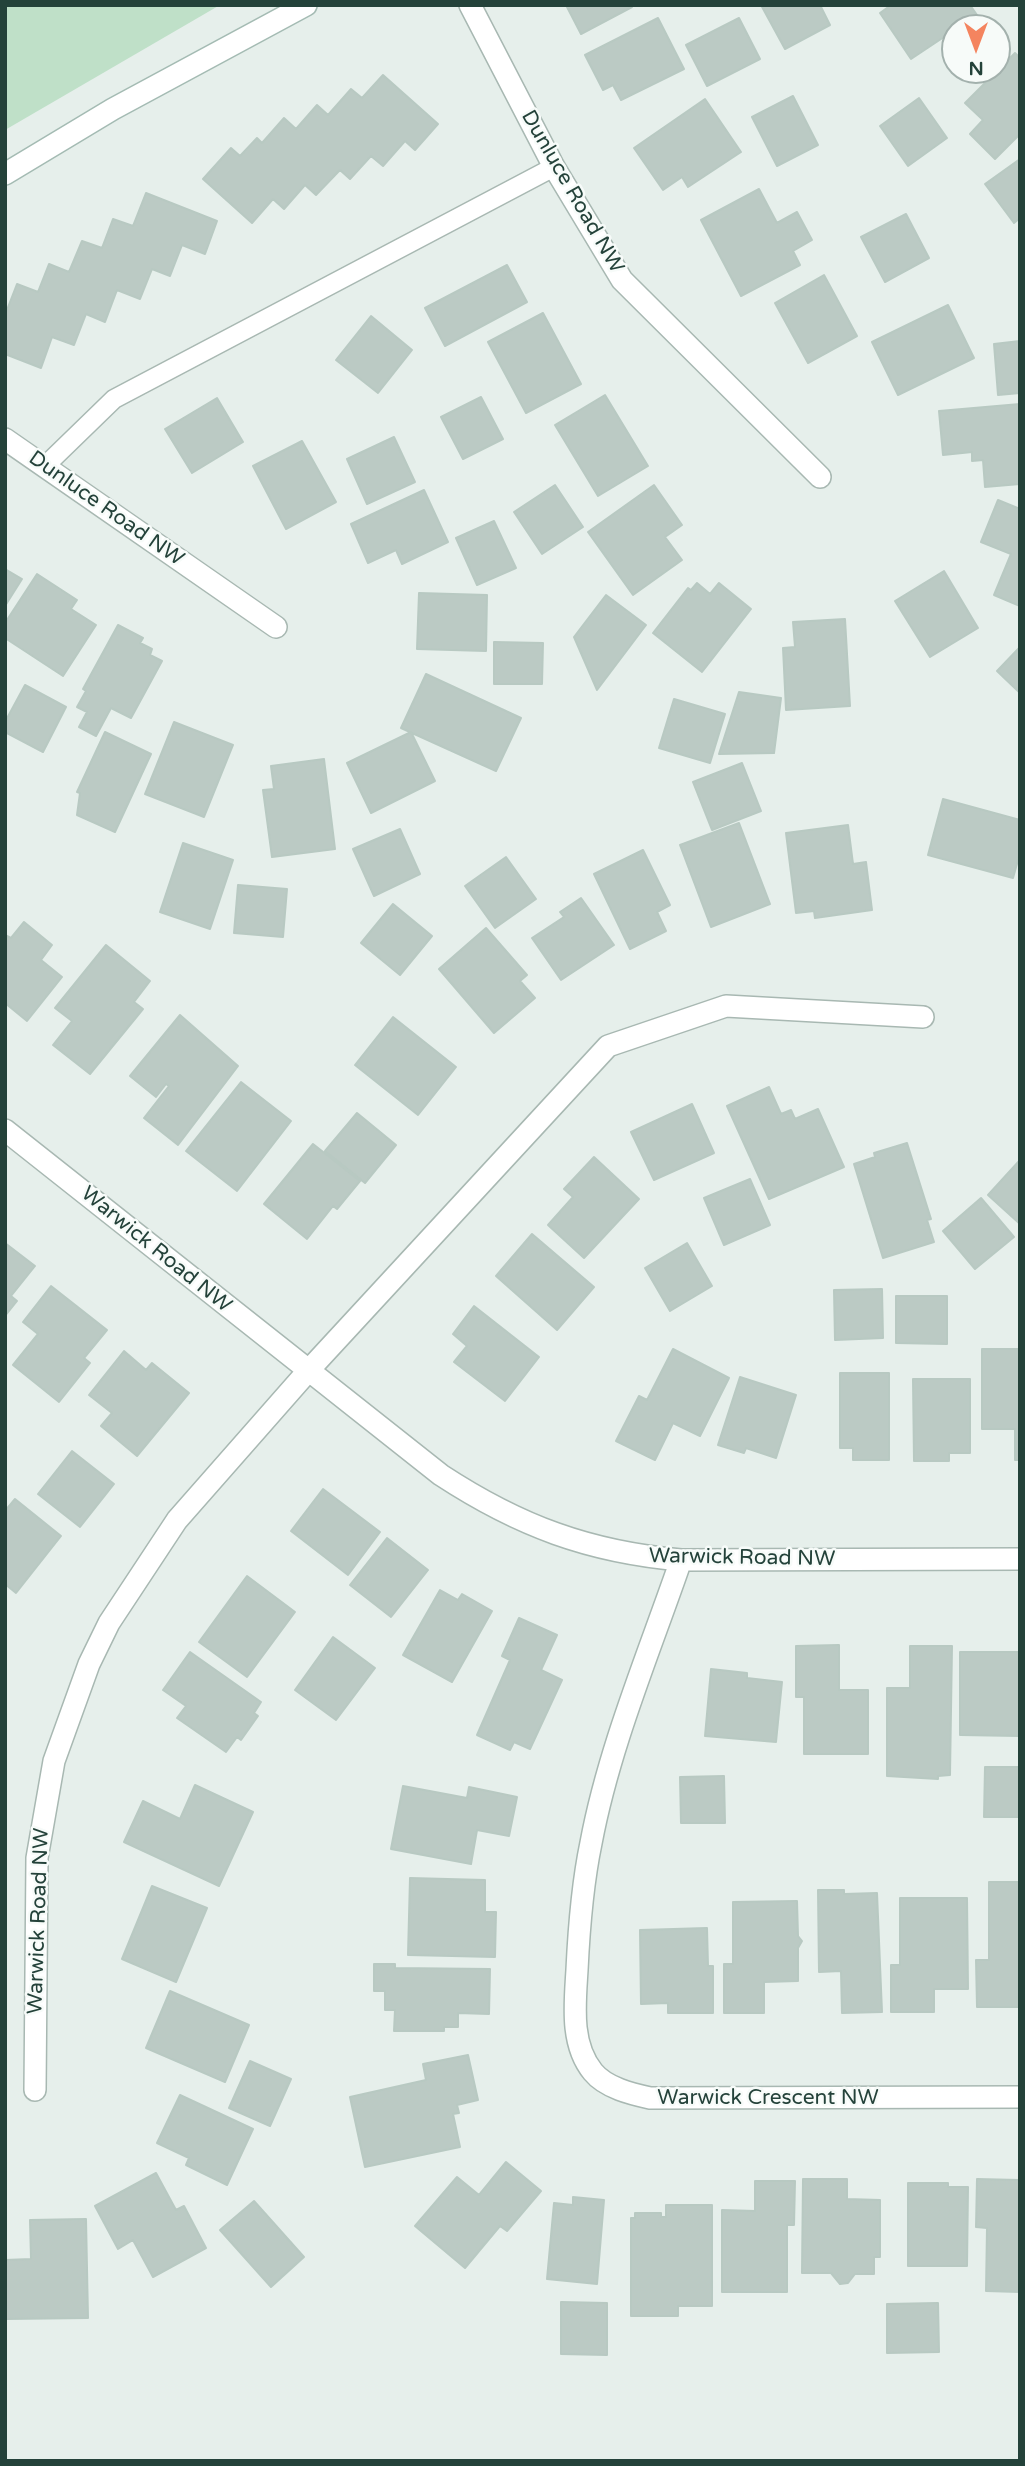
<!DOCTYPE html>
<html>
<head>
<meta charset="utf-8">
<style>
  body { margin:0 }
  #map { position:relative; width:1025px; height:2466px; overflow:hidden; background:#e6efeb; font-family:"Varela Round",sans-serif }
  canvas { display:block }
  .frame { position:absolute; inset:0; border:7px solid #24423a; pointer-events:none }
  .north { position:absolute; left:941px; top:14px; width:70px; height:70px; box-sizing:border-box; background:#f7fbf9; border:2px solid #a3b1ad; border-radius:50%; rotate:180deg; font-size:19px; font-weight:700; line-height:28px; text-align:center; color:#24423a }
  .north::after { content:''; display:block; margin:auto; width:24px; height:32px; background:#f4845f; clip-path:polygon(50% 0,100% 100%,50% 72%,0 100%) }
</style>
</head>
<body>
<div id="map">
<canvas width="1025" height="2466"></canvas>
<div class="frame"></div>
<div class="north">N</div>
</div>
<script>
const ctx = document.querySelector('canvas').getContext('2d');
ctx.lineJoin = 'round';
function fillPath(path, color) { ctx.fillStyle = color; ctx.fill(path, 'evenodd'); }
function strokePath(path, color, width, dash) { ctx.strokeStyle = color; ctx.lineWidth = width; ctx.lineCap = dash ? 'butt' : 'round'; ctx.setLineDash(dash || []); ctx.stroke(path); }
function write(font, color, halo, rows, align = 'center') {
  ctx.font = font + ' "Varela Round",sans-serif'; ctx.lineWidth = 5; ctx.setLineDash([]); ctx.textBaseline = 'middle'; ctx.strokeStyle = halo; ctx.fillStyle = color; for (const [text, x, y, turn = 0] of rows) {
    ctx.save(); ctx.translate(x, y); ctx.rotate((+turn || 0) * Math.PI / 180); ctx.textAlign = isNaN(turn) ? turn : align; if (halo) ctx.strokeText(text, 0, 0); ctx.fillText(text, 0, 0); ctx.restore();
  }
}
fillPath(new Path2D(`
  M5,5H220L5,130Z`), '#bfe0c8');
const building = new Path2D(`
  M566,5H631L632,7L581,34Z
  M761,5H820L830,25L785,49Z
  M891,5H970L977,15L911,59L880,13Z
  M658,18L684,69L621,100L613,85L603,90L585,55Z
  M739,18L760,59L707,86L686,45Z
  M1015,53L1020,58V134L995,159L970,134L983,120L965,103Z
  M383,75L438,124L415,150L405,141L383,166L371,156L350,179L340,170L316,195L305,185L284,209L273,199L252,223L203,179L231,148L240,156L257,138L262,143L284,118L296,129L317,105L328,115L351,89L362,98Z
  M793,96L818,145L777,166L752,117Z
  M919,98L947,138L908,166L880,126Z
  M705,99L741,152L688,187L682,177L663,190L634,148Z
  M1020,159V218L1014,223L985,184Z
  M759,189L777,223L797,212L812,240L793,251L800,265L741,296L701,220Z
  M146,193L217,221L205,254L182,245L170,276L152,269L140,299L117,290L105,322L86,314L74,345L52,337L41,368L5,354V315L17,284L38,292L49,264L69,272L82,241L102,248L113,219L133,226Z
  M906,214L929,258L885,282L861,237Z
  M507,265L527,302L445,346L425,308Z
  M824,275L857,336L808,363L775,303Z
  M948,305L974,358L898,395L872,342Z
  M543,313L581,384L526,413L488,342Z
  M371,316L412,350L378,393L336,360Z
  M1020,341V393L998,395L994,344Z
  M605,395L648,466L598,496L555,425Z
  M481,397L503,439L463,459L441,417Z
  M217,398L243,442L192,473L165,429Z
  M1020,404V484L985,487L983,460L972,461V452L943,455L939,411Z
  M394,437L415,482L367,504L347,459Z
  M302,441L336,502L286,529L253,466Z
  M555,485L583,527L542,554L514,512Z
  M654,485L682,525L665,537L682,560L633,595L588,532Z
  M424,490L448,542L402,564L396,550L368,563L351,524Z
  M998,500L1020,509V606L994,595L1011,554L981,542Z
  M494,521L516,568L477,585L456,538Z
  M5,569L22,579L5,606Z
  M944,571L978,628L930,657L895,601Z
  M37,574L77,600L71,609L96,625L63,676L5,638V623Z
  M697,583L710,594L719,583L751,609L702,672L653,633L688,588L691,590Z
  M419,593L487,595L486,651L417,649Z
  M606,595L646,625L597,690L574,637Z
  M845,619L850,706L786,710L783,648L795,647L793,622Z
  M118,625L143,638L140,643L152,649L150,655L162,661L131,718L111,708L96,736L79,727L87,712L77,707L86,691L83,689Z
  M494,642L543,643L542,684H494Z
  M1020,647V693L997,671Z
  M426,674L521,718L496,771L401,728Z
  M25,685L66,707L43,752L5,732V722Z
  M739,692L781,698L774,753L719,754Z
  M674,699L725,714L710,763L659,748Z
  M174,722L233,745L204,817L145,794Z
  M105,732L151,754L115,832L77,815L80,793L77,792Z
  M411,732L435,781L371,813L347,763Z
  M324,759L335,849L272,857L263,790L274,789L271,766Z
  M742,763L761,811L712,830L693,782Z
  M943,799L1020,820V853L1013,878L928,855Z
  M739,823L770,904L711,927L680,845Z
  M848,825L853,864L866,862L872,910L815,918L814,911L796,913L786,833Z
  M400,829L420,874L374,896L353,849Z
  M183,843L233,860L210,929L160,912Z
  M643,850L670,905L657,912L666,931L630,949L594,874Z
  M506,857L536,899L495,928L465,886Z
  M238,885L287,889L283,937L234,933Z
  M581,898L614,945L561,980L532,938L564,917L560,912Z
  M393,904L432,936L400,975L361,943Z
  M24,922L52,945L41,960L62,977L27,1021L5,1003V935L11,938Z
  M486,928L527,975L520,981L535,998L494,1033L439,969Z
  M106,945L150,981L134,1002L143,1009L90,1074L53,1045L72,1021L55,1008Z
  M180,1015L238,1066L178,1145L144,1118L169,1086L166,1084L156,1097L130,1076Z
  M393,1017L456,1067L418,1115L355,1065Z
  M241,1082L291,1121L237,1191L186,1151Z
  M769,1087L781,1114L791,1110L795,1119L818,1109L844,1167L769,1199L727,1106Z
  M692,1104L714,1153L654,1180L631,1132Z
  M357,1113L396,1145L365,1183L325,1151Z
  M907,1143L931,1219L927,1220L934,1242L883,1258L854,1164L875,1157L874,1153Z
  M313,1144L360,1181L337,1209L333,1206L307,1239L264,1204Z
  M594,1157L639,1199L584,1258L548,1225L573,1197L564,1189Z
  M1020,1160V1224L988,1195Z
  M750,1179L770,1225L724,1245L704,1198Z
  M981,1198L1014,1237L975,1269L943,1231Z
  M532,1234L594,1287L557,1330L496,1276Z
  M5,1243L35,1266L11,1296L17,1301L5,1316Z
  M687,1243L712,1286L670,1311L645,1268Z
  M51,1286L107,1330L84,1358L90,1363L59,1402L13,1365L38,1334L23,1322Z
  M882,1289L883,1338L835,1340L834,1290Z
  M896,1296H947V1344L896,1343Z
  M474,1306L539,1357L505,1401L454,1362L467,1346L453,1334Z
  M673,1349L729,1378L700,1436L673,1423L655,1460L616,1441L639,1396L647,1400Z
  M982,1349H1020V1460H1015V1429H982Z
  M124,1351L146,1370L152,1363L189,1393L137,1456L101,1426L112,1413L89,1395Z
  M840,1373H889V1460H853V1448H840Z
  M740,1377L796,1395L776,1458L746,1448L744,1453L718,1445Z
  M913,1379H970V1453H949V1461H914Z
  M72,1451L114,1484L80,1527L38,1494Z
  M323,1489L380,1532L348,1575L291,1531Z
  M15,1499L61,1536L16,1593L5,1584V1511Z
  M387,1538L428,1570L391,1617L350,1585Z
  M247,1576L295,1612L247,1677L199,1642Z
  M440,1590L458,1600L462,1594L492,1611L452,1682L403,1655Z
  M519,1618L557,1635L541,1670L562,1680L530,1749L514,1742L510,1750L477,1735L510,1660L502,1656Z
  M333,1637L375,1668L336,1720L295,1690Z
  M839,1645V1690H868V1754H804V1697H796V1646Z
  M910,1646H952L950,1775L938,1776V1779L887,1776V1688H910Z
  M190,1652L261,1702L254,1713L258,1716L241,1740L237,1737L226,1752L177,1718L186,1706L163,1690Z
  M960,1652H1020L1019,1736L960,1735Z
  M711,1669L747,1673V1678L782,1682L776,1742L705,1736Z
  M985,1767H1020V1817H984Z
  M724,1776L725,1823H681L680,1777Z
  M195,1785L253,1812L219,1886L124,1842L143,1801L180,1819Z
  M403,1786L467,1798L469,1787L517,1797L509,1836L477,1830L471,1864L391,1849Z
  M410,1878L485,1880V1912H496L495,1957L408,1955Z
  M989,1882H1020V2007H977L976,1960H989Z
  M152,1886L207,1908L176,1982L122,1959Z
  M818,1890H844V1894L877,1893L882,2012L842,2013L841,1971L819,1972Z
  M900,1898H967L968,1989H934V2012H891V1965H900Z
  M797,1901L798,1936L802,1941L798,1948V1981L764,1982V2013H724V1964H733V1902Z
  M707,1928L708,1966H713V2013H668V2003L641,2004L640,1930Z
  M374,1964H395V1968L490,1969L489,2014L458,2013V2027H444V2031H394L395,2010H385V1991H374Z
  M170,1991L249,2025L225,2082L146,2048Z
  M468,2055L478,2100L457,2105L459,2113L453,2114L460,2147L365,2167L350,2097L426,2080L423,2064Z
  M250,2061L291,2079L270,2126L229,2108Z
  M180,2095L253,2129L227,2185L186,2165L189,2158L157,2143Z
  M506,2162L541,2191L507,2231L500,2226L465,2268L415,2226L457,2177L479,2195Z
  M156,2173L176,2210L184,2206L206,2248L153,2277L133,2240L118,2249L95,2206Z
  M803,2179H847V2199L880,2200V2257H874V2274H855L848,2283L840,2284L831,2273H802Z
  M977,2179L1019,2180L1020,2292L986,2291L987,2228L976,2227Z
  M755,2181H795L794,2225H787V2292H722V2210L755,2211Z
  M908,2183H948V2187H968L967,2266H908Z
  M573,2197L604,2200L597,2284L547,2279L554,2203L573,2205Z
  M254,2201L304,2257L271,2287L220,2230Z
  M666,2205H712V2306H678V2316H631V2218H635V2213H661V2217H666Z
  M86,2219L88,2318L5,2319V2260L31,2259L30,2220Z
  M561,2302L607,2303V2355L561,2354Z
  M938,2303L939,2352L887,2353V2304Z`);
fillPath(building, '#bbcac4');
strokePath(building, '#b8c9c2', 2);
const lane = new Path2D(`
  M45,466L114,399L554,167`);
const street = new Path2D(`
  M470,5L554,167L622,280L820,477
  M5,439L276,627
  M5,1130L441,1475C519,1526 589,1552 681,1560L1020,1559
  M681,1560C649,1653 609,1747 591,1843C582,1886 579,1927 577,1970C575,2004 570,2044 593,2072C606,2088 632,2094 650,2098L1020,2097
  M35,2090L37,1858L54,1761L89,1664L109,1623L177,1520L308,1371L608,1046L726,1006L923,1017`);
const secondary = new Path2D(`
  M5,174L113,109L306,5`);
strokePath(lane, '#a8b8b2', 21);
strokePath(street, '#a8b8b2', 24);
strokePath(secondary, '#a4bbb3', 24);
strokePath(lane, '#fff', 18);
strokePath(street, '#fff', 21);
strokePath(secondary, '#fff', 21);
write('21px', '#24423a', '#f7fbf9', [
  ["Dunluce Road NW",572,192,60],
  ["Dunluce Road NW",106,509,35],
  ["Warwick Road NW",156,1250,39],
  ["Warwick Road NW",742,1558,1],
  ["Warwick Road NW",39,1921,-88],
  ["Warwick Crescent NW",768,2098]
]);
</script>
</body>
</html>
